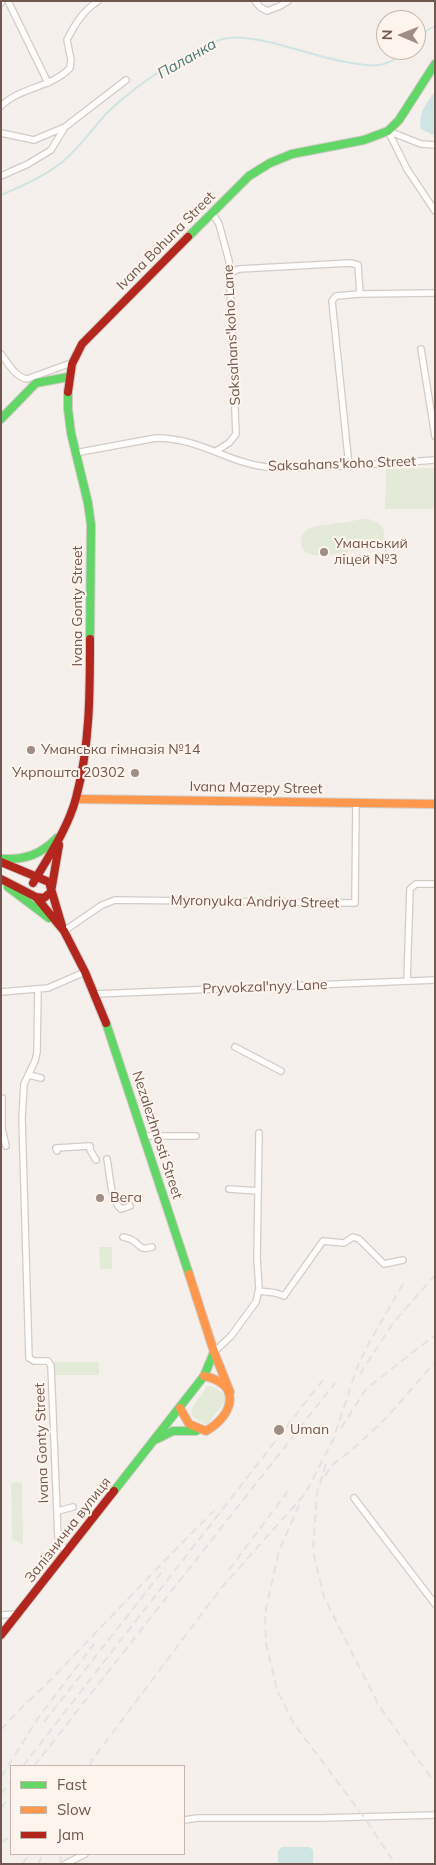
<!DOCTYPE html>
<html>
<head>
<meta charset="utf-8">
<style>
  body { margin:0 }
  #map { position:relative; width:436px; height:1865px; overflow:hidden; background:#f5f0ec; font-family:Mulish,sans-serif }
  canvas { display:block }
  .frame { position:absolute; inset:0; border:2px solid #70574f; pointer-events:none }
  .legend { position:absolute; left:10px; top:1765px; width:175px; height:90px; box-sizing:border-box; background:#fdf5ed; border:1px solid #c5b6ae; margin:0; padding:6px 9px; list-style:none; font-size:15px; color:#70574f }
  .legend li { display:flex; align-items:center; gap:10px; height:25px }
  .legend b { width:25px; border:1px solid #c5b6ae }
  .north { position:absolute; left:376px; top:10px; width:50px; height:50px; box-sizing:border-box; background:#fdf5ed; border:1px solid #c5b6ae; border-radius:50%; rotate:271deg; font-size:14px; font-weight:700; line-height:20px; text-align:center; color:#70574f }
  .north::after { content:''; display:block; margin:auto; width:18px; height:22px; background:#9f8d86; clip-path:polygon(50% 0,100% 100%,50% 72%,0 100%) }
</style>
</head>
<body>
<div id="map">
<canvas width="436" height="1865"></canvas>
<div class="frame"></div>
<ul class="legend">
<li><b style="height:6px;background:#63d668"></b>Fast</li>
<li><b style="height:6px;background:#ff974d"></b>Slow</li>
<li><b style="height:6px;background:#b3261e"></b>Jam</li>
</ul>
<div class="north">N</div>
</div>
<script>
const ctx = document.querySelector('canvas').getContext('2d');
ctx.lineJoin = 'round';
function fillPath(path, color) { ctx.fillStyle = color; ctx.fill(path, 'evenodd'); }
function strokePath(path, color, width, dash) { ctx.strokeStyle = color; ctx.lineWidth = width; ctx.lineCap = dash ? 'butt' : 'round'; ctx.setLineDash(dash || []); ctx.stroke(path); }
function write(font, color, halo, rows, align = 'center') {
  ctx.font = font + ' Mulish,sans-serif'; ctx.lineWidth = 4; ctx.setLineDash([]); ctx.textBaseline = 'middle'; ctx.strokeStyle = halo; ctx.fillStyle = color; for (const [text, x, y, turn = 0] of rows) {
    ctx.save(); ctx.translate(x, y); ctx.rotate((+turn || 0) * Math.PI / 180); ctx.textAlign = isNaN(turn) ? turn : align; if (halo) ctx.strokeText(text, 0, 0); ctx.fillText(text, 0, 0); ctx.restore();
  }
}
fillPath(new Path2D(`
  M435,468V509H385L386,469Z
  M364,519C381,518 393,536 377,546C369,551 355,550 346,552C331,554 295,564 302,536L307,529L312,527Z
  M112,1247V1269H100L99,1247Z
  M54,1362H99V1375H54Z
  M207,1386H212L224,1394L226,1400L208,1424H204L192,1416L191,1410Z
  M14,1482L22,1483L23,1545L12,1539L11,1483Z`), '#e4ead8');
fillPath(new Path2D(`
  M435,91V136L421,129C418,113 426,104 435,91Z
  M282,1847H309L313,1850V1864H278V1851Z`), '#cfe5e4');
strokePath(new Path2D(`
  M416,42L426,31L435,26
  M1,195C22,186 43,177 61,163C80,148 93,127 110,110C134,87 196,43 228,38C238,36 249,39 259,40C292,46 324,60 358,64C366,65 376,67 384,64C393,61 400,56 407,50`), '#cfe5e4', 2);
const street = new Path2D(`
  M8,1L48,83
  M255,1L260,7L267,11L280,6L288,1
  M1,3L2,1
  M1,106C20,87 51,88 70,68L71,60L67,40C75,24 83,11 98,1
  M388,131L407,169L435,211
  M388,131L421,144L435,145
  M1,133L34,140L65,127
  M1,176L28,164L51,150L65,127L126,80
  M212,213L219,224L229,261L236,434L229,443L216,451
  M228,274L239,269L350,263L358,265L360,294
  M421,349L435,436
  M1,354C8,363 15,377 27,379L71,363
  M75,453L156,438C200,438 226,462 266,467C281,469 297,467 312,467C353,466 394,463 435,460
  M349,466L332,301L336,296L360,294L435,293
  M64,931L102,905L115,900L355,903L356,803
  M407,981L410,889L416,884H435
  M38,990L37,1052L35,1061L24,1084L22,1118L29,1358L34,1361H48L51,1366L58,1537L66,1553
  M1,992L48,988L85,972
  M95,994L435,980
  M235,1047L281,1071
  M29,1075L41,1078
  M2,1098V1129L6,1146
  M144,1136H196
  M57,1151L56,1148L90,1146V1150L96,1160
  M107,1159C110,1174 110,1199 121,1209L130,1206
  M229,1189L258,1191
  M123,1237C126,1238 129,1238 132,1240C140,1244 139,1251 152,1247
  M259,1291L276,1293L284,1296L323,1241L344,1243L353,1237L359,1239L384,1264L403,1260
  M214,1352L231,1336L256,1302L259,1288L257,1259L259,1133
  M354,1498L435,1604
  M58,1511L73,1507
  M1,1615L18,1614
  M184,1820L198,1818H321L435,1815
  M65,1864L85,1854`);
const fast = new Path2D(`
  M188,237L249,176L270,163L292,154L364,140L388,131L399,120L435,64
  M68,392V409L71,433L88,503L91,525L90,639
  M1,419L36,383L68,377
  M1,859C25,860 40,855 57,838
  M8,887L49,918
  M106,1023L189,1274
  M157,1439L173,1431H196
  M114,1491L204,1376L214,1352`);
const slow = new Path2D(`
  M76,799L435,804
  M189,1274L214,1352L230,1392
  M180,1408L189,1424L206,1431C234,1415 242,1384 204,1376`);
const jam = new Path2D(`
  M68,392L72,364L82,344L188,237
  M1,862L49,882L62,926
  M1,879L36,897L64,931L85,972L106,1023
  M33,883C49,856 68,828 76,798C90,746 90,692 90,639
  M36,897L44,898L51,892L59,845
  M1,1635L114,1491`);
strokePath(street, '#d2ccc7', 8);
strokePath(fast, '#d4ccc8', 10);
strokePath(slow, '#d4ccc8', 10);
strokePath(jam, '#d4ccc8', 10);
strokePath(street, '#fefdfc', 5.5);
strokePath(fast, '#63d668', 8);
strokePath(slow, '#ff974d', 8);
strokePath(jam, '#b3261e', 8);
strokePath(new Path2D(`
  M360,1374L393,1323L435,1275
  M341,1428L366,1389L435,1335
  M326,1464L317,1493L313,1551L324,1597L379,1706L435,1783
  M325,1476L332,1465L352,1450L387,1417L435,1362
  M299,1505L279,1551L265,1613L266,1643L277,1690L294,1724L364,1817L395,1864
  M229,1570L288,1491
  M44,1722L165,1568
  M1,1730C19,1708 41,1691 60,1670C111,1617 161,1563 214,1511
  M23,1766L326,1376
  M34,1766L335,1383
  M90,1766L92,1760L222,1587L305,1494L333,1440L357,1368L365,1350L403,1284
  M1,1777L38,1718L94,1644
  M1,1794L11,1781
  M1,1808L11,1796
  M1,1843L11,1836
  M22,1864L30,1854
  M38,1864L43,1854
  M60,1864L61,1854`), '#e4e2e4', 2, [8, 5]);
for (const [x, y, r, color] of [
  [324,552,5,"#9f8d86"],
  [31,750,5,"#9f8d86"],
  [135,773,5,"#9f8d86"],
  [100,1198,5,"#9f8d86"],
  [279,1430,6,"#9f8d86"]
]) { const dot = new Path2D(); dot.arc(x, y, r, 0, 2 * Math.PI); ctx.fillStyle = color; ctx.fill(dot); strokePath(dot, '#fdf5ed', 2); }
write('14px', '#70574f', '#fdf5ed', [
  ["Ivana Bohuna Street",166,241,-45],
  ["Saksahansʹkoho Lane",232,335,-93],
  ["Saksahansʹkoho Street",342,464,-2],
  ["Ivana Gonty Street",78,606,-90],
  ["Ivana Mazepy Street",256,788,1],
  ["Myronyuka Andriya Street",255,902,1],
  ["Pryvokzalʹnyy Lane",265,987,-2],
  ["Nezalezhnosti Street",157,1135,72],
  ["Ivana Gonty Street",42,1443,-92],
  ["Залізнична вулиця",68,1530,-52]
]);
write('14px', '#70574f', '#fdf5ed', [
  ["Уманський",334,544],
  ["ліцей №3",334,560],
  ["Уманська гімназія №14",41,750],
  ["Укрпошта 20302",125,773,"right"],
  ["Вега",110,1198],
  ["Uman",290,1430]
], 'left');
write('italic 15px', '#48777a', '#fdf5ed', [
  ["Паланка",187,59,-30]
]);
</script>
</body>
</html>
